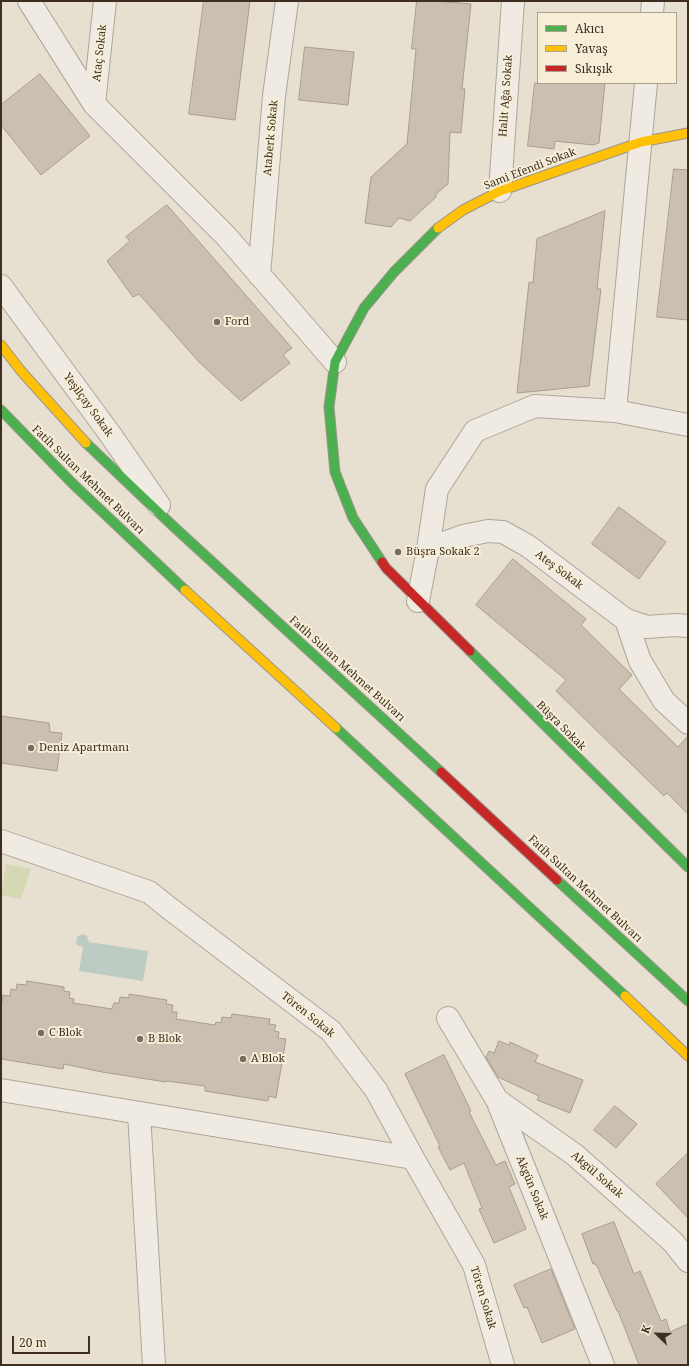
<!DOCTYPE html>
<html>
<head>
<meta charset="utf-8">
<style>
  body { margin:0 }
  #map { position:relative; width:689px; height:1366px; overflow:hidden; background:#e7e0d1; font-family:"Noto Serif",serif }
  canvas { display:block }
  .frame { position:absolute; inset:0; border:2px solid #3d2e20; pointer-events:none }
  .legend { position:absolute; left:537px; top:12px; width:140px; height:72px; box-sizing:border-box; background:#f7eed8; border:1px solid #ada18e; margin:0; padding:5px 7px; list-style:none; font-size:12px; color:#3d2e20 }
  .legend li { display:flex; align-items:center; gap:8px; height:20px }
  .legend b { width:20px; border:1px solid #ada18e }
  .north { position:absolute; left:637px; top:1314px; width:40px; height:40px; -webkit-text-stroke:3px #f7eed8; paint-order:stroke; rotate:293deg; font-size:11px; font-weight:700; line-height:16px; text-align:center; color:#3d2e20 }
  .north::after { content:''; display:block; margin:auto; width:14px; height:18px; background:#3d2e20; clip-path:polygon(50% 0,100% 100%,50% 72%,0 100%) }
  .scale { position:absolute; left:12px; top:1336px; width:78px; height:18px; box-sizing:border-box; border:2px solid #3d2e20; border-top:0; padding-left:5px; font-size:12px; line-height:14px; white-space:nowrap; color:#3d2e20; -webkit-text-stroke:3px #f7eed8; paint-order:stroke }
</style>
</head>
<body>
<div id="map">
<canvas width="689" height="1366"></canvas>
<div class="frame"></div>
<ul class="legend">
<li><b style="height:5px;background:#4caf50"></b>Akıcı</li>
<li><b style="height:5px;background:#ffc107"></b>Yavaş</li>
<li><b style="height:5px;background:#c62828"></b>Sıkışık</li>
</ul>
<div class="north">K</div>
<div class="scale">20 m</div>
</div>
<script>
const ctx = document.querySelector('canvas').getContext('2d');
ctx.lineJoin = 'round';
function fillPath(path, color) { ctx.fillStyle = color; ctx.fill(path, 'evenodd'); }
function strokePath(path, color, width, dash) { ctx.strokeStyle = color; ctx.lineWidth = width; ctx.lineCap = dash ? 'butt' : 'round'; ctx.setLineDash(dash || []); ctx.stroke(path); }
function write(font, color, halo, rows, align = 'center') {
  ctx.font = font + ' "Noto Serif",serif'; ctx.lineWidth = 4; ctx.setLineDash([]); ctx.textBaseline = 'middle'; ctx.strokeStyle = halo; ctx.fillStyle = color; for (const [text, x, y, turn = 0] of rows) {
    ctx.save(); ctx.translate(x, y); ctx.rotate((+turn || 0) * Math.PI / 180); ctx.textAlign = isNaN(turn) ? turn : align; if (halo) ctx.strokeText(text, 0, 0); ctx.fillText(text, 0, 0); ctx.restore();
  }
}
fillPath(new Path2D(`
  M6,864L31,869L21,899L1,895Z`), '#d6d7b3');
fillPath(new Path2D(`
  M82,934L87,936L89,942L148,951L143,981L79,971L83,947L77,945L76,942L77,937Z`), '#bcccc2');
const building = new Path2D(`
  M204,1H250L235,120L189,114Z
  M417,1H435L471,4L462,89H465L461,133L450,132L448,184L436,194V197L410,221L399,218L391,227L365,223L371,177L407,144L416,49H412Z
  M305,47L354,52L348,105L299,100Z
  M40,74L90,136L41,175L1,125V105Z
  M535,83H605L599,143L593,145L555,141L554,149L528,146Z
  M674,169L688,170V320L657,317Z
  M167,205L292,348L283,355L290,363L241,401L199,362L139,294L133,297L107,261L130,241L126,237Z
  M605,211L597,289H601L589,386L517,393L529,282L533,283L537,239Z
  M619,507L666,542L639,579L592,544Z
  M513,559L586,619L581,625L632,675L619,689L678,747L688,736V814L667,793L664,796L556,691L566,680L476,605Z
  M1,716L49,723L50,732L62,733L57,771L1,763Z
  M27,981L64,987V991L70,992L69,998L74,999L73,1003L112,1009L114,1003H119L120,997L129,998V994L167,1000L166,1004L173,1005L172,1012H177L176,1019L215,1025L216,1022L221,1023L222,1017L231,1018L232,1014L270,1019L269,1024L276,1025L274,1031L279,1032L278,1038L286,1039L276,1098L269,1096L268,1101L205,1091V1086L166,1081V1082L102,1072L64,1064L63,1069L1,1059V1008L3,995L10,996L11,989L16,990L17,984L26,985Z
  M499,1041L509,1045L510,1042L538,1055L535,1062L583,1080L570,1113L537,1100L539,1096L498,1077L486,1057L489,1051L494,1053Z
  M444,1055L471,1111L469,1112L496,1165L505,1161L515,1184L509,1187L526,1229L494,1243L479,1209L482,1208L464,1163L450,1170L438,1147L440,1146L405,1074Z
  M615,1106L637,1124L616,1148L594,1130Z
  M688,1153V1218L656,1184Z
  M614,1222L634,1274L640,1271L661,1321L666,1319L670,1332L688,1324V1365H639L618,1311H617L596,1264H593L582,1234Z
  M551,1269L575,1329L542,1343L527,1307L524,1308L514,1285Z`);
fillPath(building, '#cbbfb2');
strokePath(building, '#a89c90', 1);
const street = new Path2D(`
  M29,1L94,104L226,236L335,362
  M652,13L653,1
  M94,104L105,1
  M500,191L513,1
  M259,275L274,96L287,1
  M1,286L110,434L159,505
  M615,411L646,83
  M428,549L463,536L488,531L503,532L528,546L626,620L647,627L675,625L688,626
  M418,601L428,549L437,489L475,431L535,406L615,411L688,425
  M626,620L640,661L664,701L688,723
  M1,841L149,892L169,908L331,1031L376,1090L413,1158L474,1265L503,1365
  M448,1018L497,1100L603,1365
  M1,1090L413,1158
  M497,1100L575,1155L673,1242L688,1261
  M139,1113L154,1365`);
const fast = new Path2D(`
  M1,410L72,483L185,590
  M86,443L173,526L441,772
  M382,562L353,518L335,472L329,407L335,362L364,308L394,272L438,228
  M470,651L688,867
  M336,728L625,996
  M557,880L688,1001`);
const slow = new Path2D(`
  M438,228L463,210L500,191L641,142L688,133
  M1,345L21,371L86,443
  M185,590L336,728
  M625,996L688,1056`);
const jam = new Path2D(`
  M382,562L386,568L470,651
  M441,772L557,880`);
strokePath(street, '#ada599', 24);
strokePath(fast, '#9c958a', 11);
strokePath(slow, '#9c958a', 11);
strokePath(jam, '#9c958a', 11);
strokePath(street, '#efebe3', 22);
strokePath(fast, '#4caf50', 9);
strokePath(slow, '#ffc107', 9);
strokePath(jam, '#c62828', 9);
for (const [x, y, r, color] of [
  [217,322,4,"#786c5e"],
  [398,552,4,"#786c5e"],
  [31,748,4,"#786c5e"],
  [41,1033,4,"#786c5e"],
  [140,1039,4,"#786c5e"],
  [243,1059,4,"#786c5e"]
]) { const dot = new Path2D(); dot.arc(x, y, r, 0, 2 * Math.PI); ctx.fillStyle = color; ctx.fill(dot); strokePath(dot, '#f7eed8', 1.5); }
write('11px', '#3d2e20', '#f7eed8', [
  ["Ataç Sokak",100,53,-84],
  ["Halit Ağa Sokak",506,96,-86],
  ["Ataberk Sokak",271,138,-85],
  ["Sami Efendi Sokak",530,169,-21],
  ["Yeşilçay Sokak",88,405,54],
  ["Fatih Sultan Mehmet Bulvarı",88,480,44],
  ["Ateş Sokak",559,570,37],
  ["Fatih Sultan Mehmet Bulvarı",347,669,42],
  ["Büşra Sokak",561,726,45],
  ["Fatih Sultan Mehmet Bulvarı",585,889,43],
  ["Tören Sokak",308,1015,39],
  ["Akgül Sokak",597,1175,41],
  ["Akgün Sokak",532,1188,68],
  ["Tören Sokak",483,1298,73]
]);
write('11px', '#3d2e20', '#f7eed8', [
  ["Ford",225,322],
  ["Büşra Sokak 2",406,552],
  ["Deniz Apartmanı",39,748],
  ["C Blok",49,1033],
  ["B Blok",148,1039],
  ["A Blok",251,1059]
], 'left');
</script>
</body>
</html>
